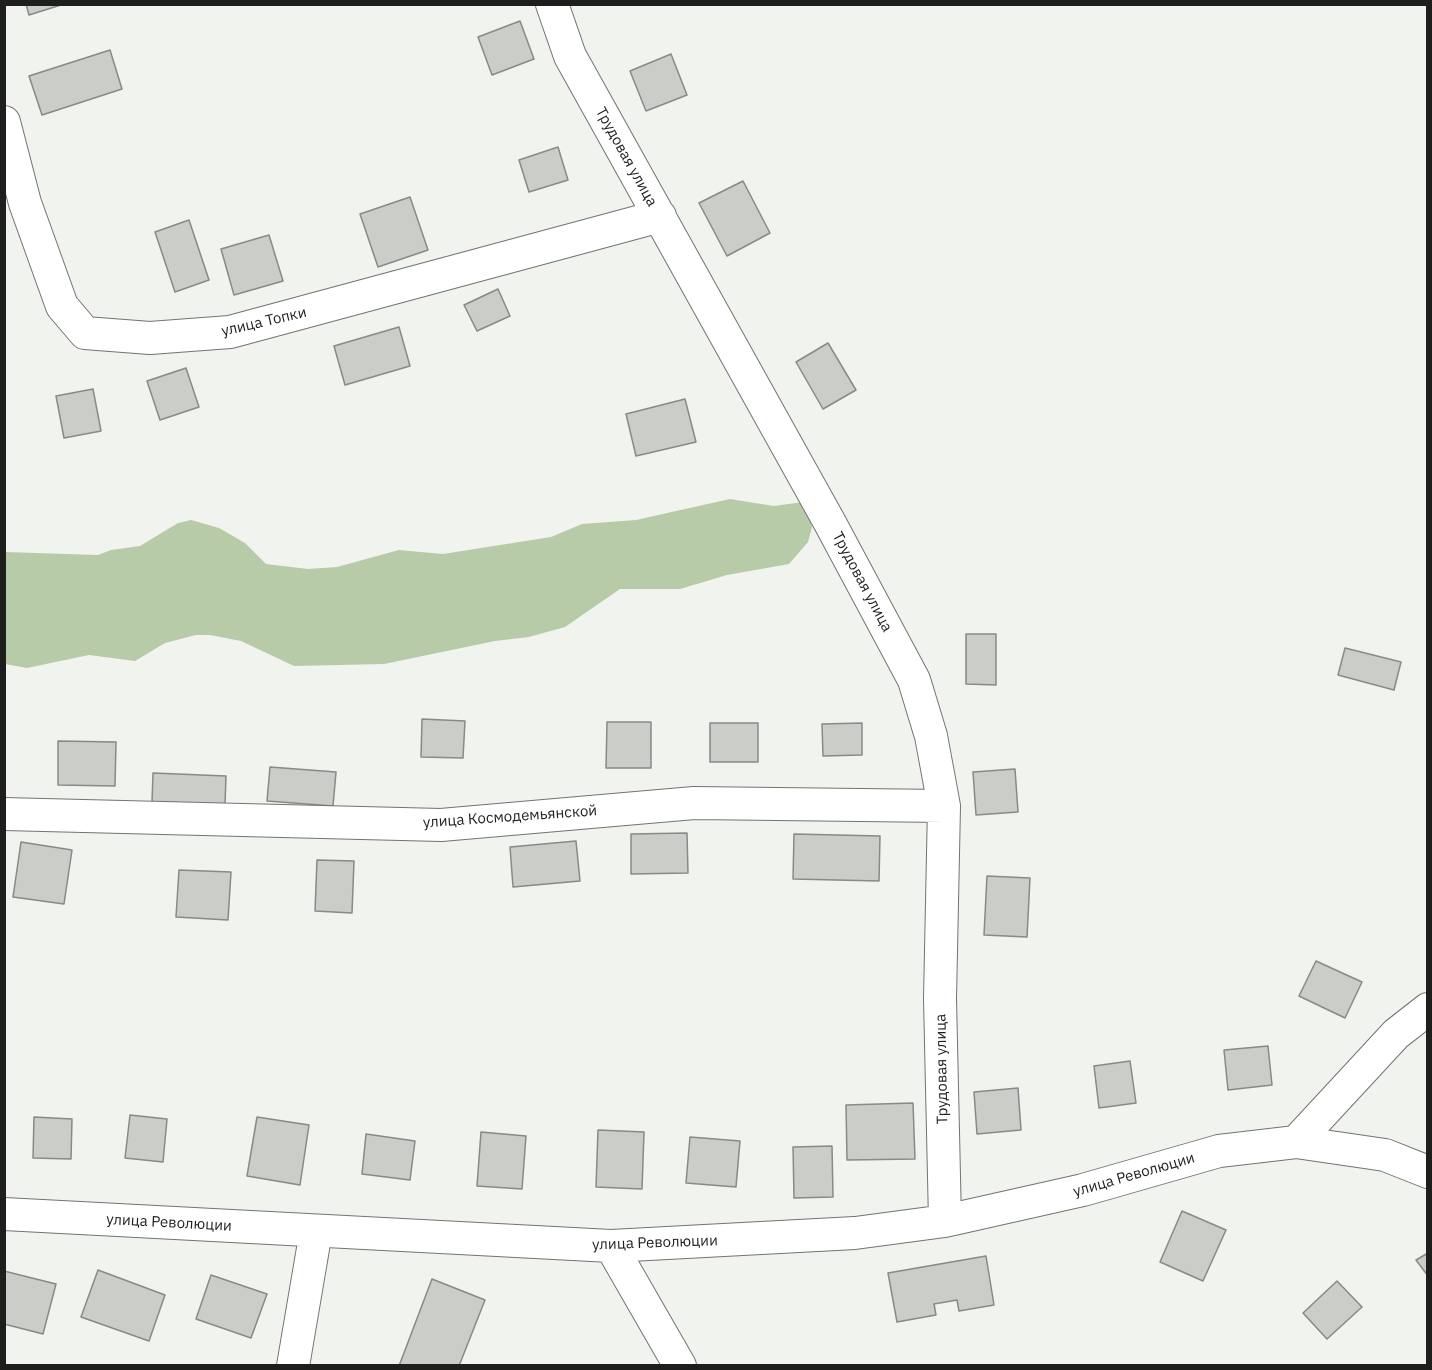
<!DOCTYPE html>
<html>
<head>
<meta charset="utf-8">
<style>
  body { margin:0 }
  #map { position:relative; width:1432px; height:1370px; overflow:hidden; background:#f0f3ee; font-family:"IBM Plex Sans",sans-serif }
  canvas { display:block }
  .frame { position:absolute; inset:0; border:6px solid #1e1f1d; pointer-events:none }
</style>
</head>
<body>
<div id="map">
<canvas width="1432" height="1370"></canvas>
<div class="frame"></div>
</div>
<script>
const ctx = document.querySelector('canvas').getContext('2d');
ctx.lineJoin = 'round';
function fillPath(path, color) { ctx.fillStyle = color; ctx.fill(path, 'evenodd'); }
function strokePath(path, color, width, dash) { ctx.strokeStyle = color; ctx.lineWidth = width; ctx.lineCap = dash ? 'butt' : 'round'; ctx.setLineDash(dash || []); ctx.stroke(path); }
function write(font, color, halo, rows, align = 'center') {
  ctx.font = font + ' "IBM Plex Sans",sans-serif'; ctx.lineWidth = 6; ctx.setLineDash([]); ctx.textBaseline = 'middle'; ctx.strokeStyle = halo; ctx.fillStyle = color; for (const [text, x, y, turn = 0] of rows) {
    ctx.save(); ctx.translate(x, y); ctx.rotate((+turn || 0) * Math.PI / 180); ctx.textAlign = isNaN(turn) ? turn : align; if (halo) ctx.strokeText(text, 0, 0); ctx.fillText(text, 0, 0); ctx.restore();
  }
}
fillPath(new Path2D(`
  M730,499L774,506L803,502L810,514L812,527L808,542L789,564L727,575L680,589H620L565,627L529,637L495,641L384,664L294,666L241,641L210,635H196L165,643L135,661L89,655L27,668L5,664V552L98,555L111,550L140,546L178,523L191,520L219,528L245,543L266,564L308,569L337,567L399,550L443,554L551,537L582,524L636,520Z`), '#b8cba9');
const building = new Path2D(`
  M26,4H64L29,15Z
  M520,21L534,59L492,75L478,37Z
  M110,50L122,89L42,115L29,76Z
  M671,54L687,95L646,111L630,71Z
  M558,147L568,180L529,192L519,160Z
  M743,181L770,233L727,256L699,203Z
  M410,197L428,250L378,267L360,214Z
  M189,220L209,280L175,292L155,232Z
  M269,235L283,281L234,295L221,249Z
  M498,289L510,316L477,331L464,305Z
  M399,327L410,366L345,385L334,346Z
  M828,343L856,390L823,409L796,362Z
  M186,368L199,407L160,420L147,381Z
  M93,389L101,431L64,438L56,396Z
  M685,399L696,442L636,456L626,414Z
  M966,634H996V685L966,684Z
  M1345,648L1401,662L1394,690L1338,675Z
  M422,719L465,721L463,758L421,757Z
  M607,722H651V768H606Z
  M710,723H758V762H710Z
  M862,723V755L823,756L822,724Z
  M58,741L116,742L115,786L58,785Z
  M270,767L336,772L333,806L267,801Z
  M1015,769L1018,812L976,815L973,772Z
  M153,773L226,776L225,804L152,802Z
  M687,833L688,873L631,874V834Z
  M794,834L880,836L879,881L793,879Z
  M576,841L580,881L513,887L510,847Z
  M21,842L72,850L64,904L13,897Z
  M317,860L354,861L352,913L315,911Z
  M179,870L231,872L228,920L176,917Z
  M987,876L1030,878L1027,937L984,935Z
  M1316,961L1362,982L1345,1018L1299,996Z
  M1268,1046L1272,1085L1228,1090L1224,1050Z
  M1130,1061L1136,1103L1099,1108L1094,1066Z
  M1018,1088L1021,1130L977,1134L974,1092Z
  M913,1103L915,1159L847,1160L846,1105Z
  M130,1115L167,1119L163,1162L125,1158Z
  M34,1117L72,1119L71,1159L33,1158Z
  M257,1117L309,1125L300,1185L247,1176Z
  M598,1130L644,1132L642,1189L596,1187Z
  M481,1132L526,1136L522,1189L477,1186Z
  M366,1134L415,1141L410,1180L362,1174Z
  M690,1137L740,1141L736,1187L686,1183Z
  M832,1146L833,1197L794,1198L793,1147Z
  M1182,1211L1226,1230L1203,1281L1160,1262Z
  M1428,1253V1276L1416,1260Z
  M986,1256L994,1305L959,1311L957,1300L934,1304L936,1315L897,1322L888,1273Z
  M98,1270L165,1295L149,1341L81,1317Z
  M4,1271L56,1284L43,1334L4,1324Z
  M211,1275L267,1294L251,1338L196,1319Z
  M432,1279L485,1300L459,1366H399Z
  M1337,1281L1362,1307L1327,1339L1303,1313Z`);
fillPath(building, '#cacdc8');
strokePath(building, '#878a86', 1.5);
const street = new Path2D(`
  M552,4L570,56L830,523L914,680L931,736L944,806L940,999L945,1221
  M4,122L25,203L62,306L85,333L150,338L230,332L660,216
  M4,814L441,825L694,803L944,806
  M1296,1142L1396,1034L1428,1009
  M4,1214L611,1246L855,1233L945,1221L1083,1190L1219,1151L1296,1142L1385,1155L1428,1172
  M611,1246L680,1366
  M293,1366L316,1231`);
strokePath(street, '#727470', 34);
strokePath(street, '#fff', 32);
write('15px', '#1e1f1d', '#fff', [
  ["Трудовая улица",626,157,61],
  ["улица Топки",264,322,-13],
  ["Трудовая улица",862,582,62],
  ["улица Космодемьянской",510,817,-4],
  ["Трудовая улица",942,1069,-91],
  ["улица Революции",1134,1175,-16],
  ["улица Революции",169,1223,3],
  ["улица Революции",655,1243,-2]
]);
</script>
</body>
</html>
